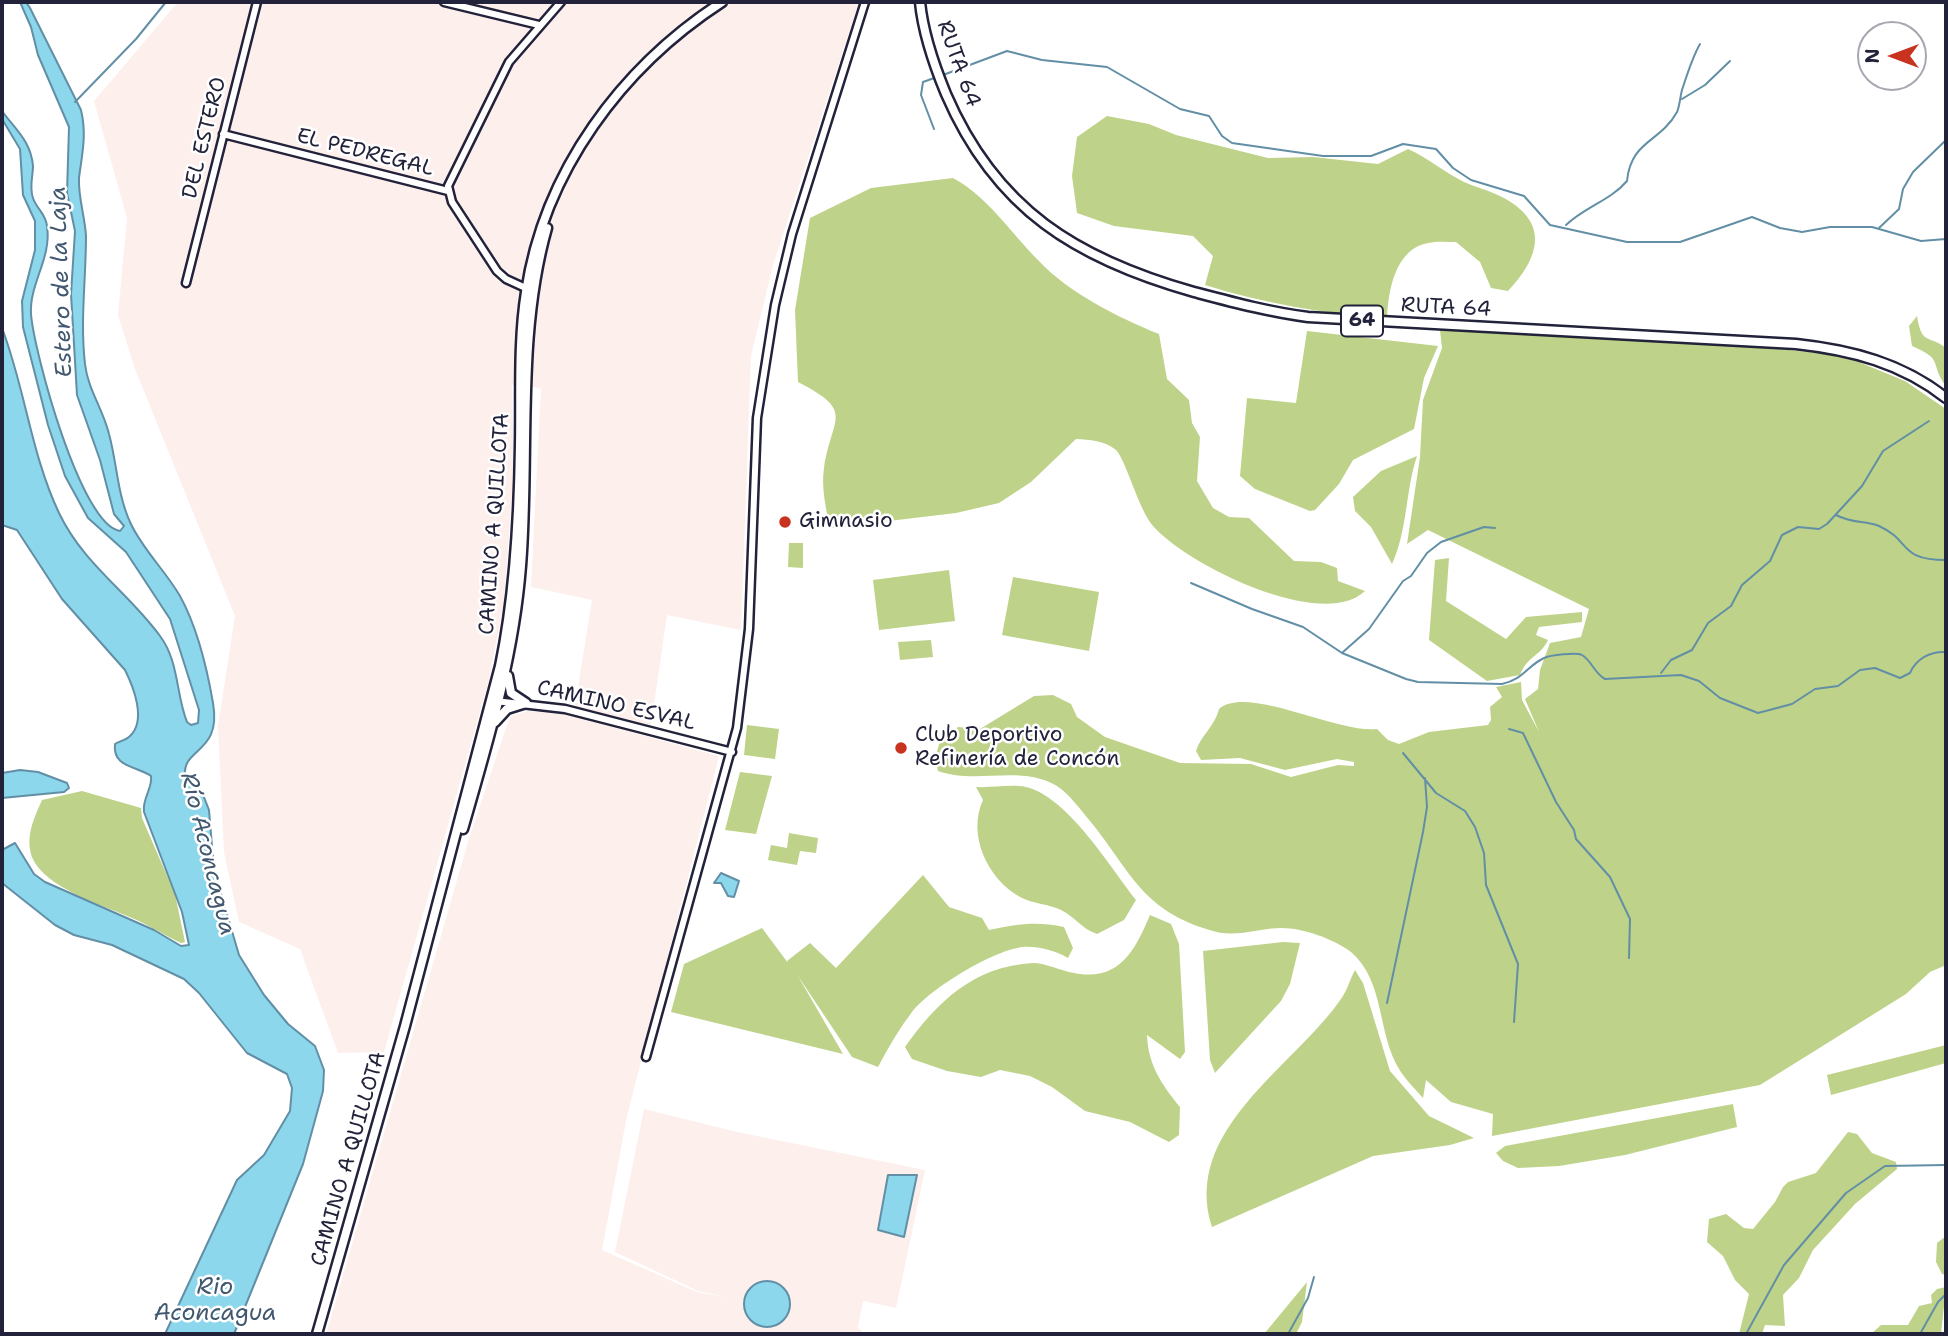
<!DOCTYPE html>
<html>
<head>
<meta charset="utf-8">
<style>
  body { margin:0 }
  #map { position:relative; width:1948px; height:1336px; overflow:hidden; background:#fff; font-family:"Shantell Sans",sans-serif }
  canvas { display:block }
  .frame { position:absolute; inset:0; border:4px solid #22223b; pointer-events:none }
  .north { position:absolute; left:1857px; top:21px; width:70px; height:70px; box-sizing:border-box; background:#fff; border:2px solid #a7a7b1; border-radius:50%; rotate:270deg; font-size:19px; font-weight:700; line-height:28px; text-align:center; color:#22223b }
  .north::after { content:''; display:block; margin:auto; width:24px; height:32px; background:#c8321e; clip-path:polygon(50% 0,100% 100%,50% 72%,0 100%) }
</style>
</head>
<body>
<div id="map">
<canvas width="1948" height="1336"></canvas>
<div class="frame"></div>
<div class="north">N</div>
</div>
<script>
const ctx = document.querySelector('canvas').getContext('2d');
ctx.lineJoin = 'round';
function fillPath(path, color) { ctx.fillStyle = color; ctx.fill(path, 'evenodd'); }
function strokePath(path, color, width, dash) { ctx.strokeStyle = color; ctx.lineWidth = width; ctx.lineCap = dash ? 'butt' : 'round'; ctx.setLineDash(dash || []); ctx.stroke(path); }
function write(font, color, halo, rows, align = 'center') {
  ctx.font = font + ' "Shantell Sans",sans-serif'; ctx.lineWidth = 5; ctx.setLineDash([]); ctx.textBaseline = 'middle'; ctx.strokeStyle = halo; ctx.fillStyle = color; for (const [text, x, y, turn = 0] of rows) {
    ctx.save(); ctx.translate(x, y); ctx.rotate((+turn || 0) * Math.PI / 180); ctx.textAlign = isNaN(turn) ? turn : align; if (halo) ctx.strokeText(text, 0, 0); ctx.fillText(text, 0, 0); ctx.restore();
  }
}
fillPath(new Path2D(`
  M178,2H859L773,265L751,356L741,630L667,615L651,725L575,706L592,600L531,587L541,388L512,385L514,467L504,601L489,680L384,1052L338,1053L300,949L239,922L224,852L218,726L235,616L135,369L118,315L127,218L94,101Z
  M527,711L564,714L719,756L627,1116L602,1250L697,1292L731,1298L698,1291L615,1252L644,1109L737,1132L925,1170L896,1308L863,1301L858,1327L864,1334H326L468,842L506,728L511,716Z`), '#fdefec');
fillPath(new Path2D(`
  M1107,116L1149,124L1176,135L1268,158L1313,157L1378,164L1408,149C1428,158 1444,172 1464,182C1475,187 1488,190 1500,196C1550,221 1541,256 1508,291L1491,288L1480,262L1456,242C1447,242 1437,241 1428,243C1395,249 1388,291 1387,320C1325,313 1265,304 1205,285L1213,256L1193,236L1114,226L1077,213L1072,176L1077,137Z
  M953,178C988,197 1011,233 1039,261C1069,293 1119,318 1159,334L1167,379L1189,400L1192,423L1200,437L1197,481L1213,508L1229,517L1249,518L1294,561L1321,562L1337,568L1338,581L1365,591C1322,632 1186,564 1153,526C1138,508 1126,460 1116,450C1104,440 1090,440 1076,439L1031,482L999,503L956,513L830,528C826,508 821,488 824,468C832,416 856,412 798,382L795,310L810,218L871,188Z
  M1917,316C1922,346 1928,334 1946,348V386C1929,363 1945,360 1912,346L1909,326Z
  M1440,330L1751,346L1844,356L1905,381L1946,409V965L1930,972L1906,994L1760,1085L1492,1136L1493,1114L1451,1102L1426,1080L1423,1098C1415,1089 1405,1079 1399,1069C1377,1033 1385,981 1351,952C1334,939 1303,928 1282,928C1259,928 1236,938 1213,931C1142,911 1132,873 1090,821C1080,809 1070,795 1057,786C1020,764 977,785 938,771L935,758L941,738L958,727L980,729L1034,696L1053,695L1071,704L1077,717L1105,737L1180,763L1251,764L1291,777L1338,765L1354,766V762L1337,759L1285,770L1240,758L1201,760L1196,751C1201,735 1215,726 1219,709C1246,684 1339,734 1377,729L1388,740L1399,744L1429,732L1488,725L1491,720L1490,707L1502,697L1496,687L1521,682L1522,700L1539,732L1525,699L1538,689L1540,670L1550,643L1581,637L1589,609L1428,530L1407,544L1420,457L1423,400L1442,348Z
  M1307,331L1438,346L1424,378L1414,429L1353,460L1339,484L1315,510L1310,511L1255,489L1240,476L1247,398L1296,403Z
  M1417,456C1405,492 1408,529 1392,564L1371,527L1355,511L1353,497L1381,471Z
  M789,543H803V568L788,567Z
  M1449,558L1446,601L1506,639L1526,617L1582,612V622L1539,627L1536,635L1548,640C1541,656 1527,656 1520,675L1487,681L1429,640L1435,560Z
  M949,570L955,621L879,630L873,580Z
  M1013,577L1099,592L1089,651L1002,635Z
  M931,640L933,657L900,660L898,642Z
  M747,725L779,729L775,759L744,755Z
  M740,772L772,776L756,834L725,830Z
  M976,787C991,788 1011,784 1026,787C1068,797 1110,867 1136,900L1124,920L1097,934C1082,929 1075,917 1061,910C1049,904 1033,904 1020,897C987,879 967,834 983,800Z
  M82,791L141,808L142,818L175,894L185,942L181,943C164,935 149,925 132,918C105,906 44,888 32,857C25,837 34,818 42,800Z
  M789,833L818,838L816,853L800,851L797,865L768,860L771,845L787,848Z
  M923,875L949,907L982,918L989,930C1016,924 1037,921 1064,927L1073,948L1068,958C1053,950 1039,946 1022,947C992,951 931,988 912,1012C899,1029 888,1048 878,1067L852,1057L798,976L843,1054L671,1012L684,964L762,928L788,963L787,961L810,943L836,968Z
  M1150,915L1171,924L1179,944L1185,1052L1180,1059L1147,1035C1148,1065 1162,1085 1180,1107L1179,1135L1169,1142L1130,1122L1085,1111L1052,1087L1030,1076L1000,1070L981,1077L947,1071L912,1059L905,1047C937,1002 974,966 1033,963C1046,963 1061,971 1074,973C1120,982 1135,950 1150,915Z
  M1283,942L1300,943L1290,984L1281,1001L1215,1073L1210,1060L1203,951Z
  M1355,970L1363,983L1390,1071L1429,1116L1474,1138L1450,1145L1373,1156L1212,1227C1181,1130 1294,1067 1341,999C1347,991 1350,979 1355,970Z
  M1946,1045V1063L1831,1095L1827,1075Z
  M1733,1104L1737,1127L1625,1155L1559,1166L1518,1168L1503,1161L1496,1153L1505,1146Z
  M1848,1132L1857,1134L1872,1153L1896,1162L1897,1169L1855,1204L1813,1250L1799,1278L1783,1295L1785,1326L1765,1325L1762,1334H1739L1749,1294L1735,1280L1723,1256L1707,1242L1709,1219L1726,1214L1744,1228L1753,1229L1775,1202L1783,1187L1788,1182L1816,1173Z
  M1946,1236V1275L1942,1274L1936,1262L1937,1243Z
  M1307,1282L1302,1322L1296,1334H1264Z
  M1946,1287L1941,1334H1871L1881,1325H1908L1919,1306L1932,1303L1931,1295L1937,1289Z`), '#bed389');
const water = new Path2D(`
  M20,2H26L30,8L81,110C87,135 82,154 79,178C78,197 85,217 86,236C86,279 80,321 85,364C88,390 103,409 109,434C117,463 117,493 130,522C142,549 165,570 180,596C197,627 207,668 213,703C222,754 182,747 185,776L202,792L209,810L214,870L239,955L264,995L288,1024L315,1046L324,1070L323,1091L303,1164L234,1334H165L237,1180L264,1155L290,1111L292,1088L287,1074L247,1053L199,993L184,979L112,945L74,935L55,925L2,883V850L15,843L34,874L45,882L154,930L181,946L189,945L182,912L144,812C142,798 153,788 151,776C138,766 112,768 115,744C120,741 126,740 130,736C147,720 133,686 125,670L62,599L17,530L2,525V328C25,388 31,454 59,513C84,565 127,591 160,636C179,661 176,695 187,722L191,725L198,723L199,710L170,619L126,552L88,518L65,476L48,425L23,327L22,301L35,250V221L23,195L20,149L2,119V111C15,129 31,141 33,166C33,176 29,187 33,198C36,208 46,214 47,226C52,258 29,284 31,314C34,352 81,526 120,531L124,526L114,514L100,460L77,395L71,294L75,231L67,193L69,127L38,55L31,27Z
  M20,770L38,772L67,783L69,788L64,792L2,798V773Z
  M721,873L739,881L734,897L728,896L721,883H714Z
  M888,1175H917L904,1237L878,1230Z
  M744 1304a23 23 0 1 1 46 0a23 23 0 1 1-46 0Z`);
fillPath(water, '#8cd7ec');
strokePath(water, '#628fa5', 2);
strokePath(new Path2D(`
  M943,75L1007,51L1042,60L1107,67L1180,109L1209,116L1222,136L1232,143L1323,156H1371L1403,144L1436,149L1453,168L1471,180L1524,196L1550,225L1627,242H1680L1752,217L1780,228L1802,232L1830,227H1872L1921,241L1946,239
  M1682,99L1705,85L1730,61
  M75,102L136,39L166,2
  M934,129L921,95L923,82L937,77
  M1566,225C1585,207 1611,200 1627,181C1631,140 1660,143 1677,112C1680,105 1680,97 1682,90C1687,75 1692,58 1700,44
  M1879,228L1899,209L1903,189L1913,172L1946,140
  M1836,515C1853,524 1865,520 1879,526C1912,541 1898,560 1946,560
  M1191,583L1252,609L1303,627L1342,653L1406,679L1418,682L1502,684C1524,679 1527,666 1544,658C1550,655 1577,652 1582,655C1592,661 1594,673 1605,679L1681,675L1699,681L1720,698L1758,713L1792,704L1815,689L1838,686L1860,670L1875,668L1900,678L1910,673C1916,659 1930,651 1946,652
  M1343,652L1369,629L1403,581L1411,576L1427,553L1441,542L1484,527L1495,528
  M1661,673L1671,660L1692,650L1708,623L1731,606L1742,585L1770,561L1782,535L1798,527L1819,529L1827,524L1862,486L1883,451L1929,421
  M1509,729L1523,733L1556,802L1574,830L1576,839L1610,877L1630,919L1629,958
  M1403,753L1436,793L1465,811L1475,827L1484,853L1486,885L1518,964L1514,1022
  M1945,791L1946,782
  M1387,1003L1423,832L1427,807L1425,778
  M1288,1334L1308,1298L1314,1277
  M1746,1334L1784,1265L1846,1193L1885,1166L1946,1165
  M1920,1334L1938,1302L1946,1294`), '#628fa5', 2);
const minor = new Path2D(`
  M444,2L539,25
  M223,134L448,191
  M186,283L257,2
  M530,290L506,279L497,271L452,202L448,186L509,62L561,2
  M495,701L565,709L732,752
  M646,1057L737,728L749,629L757,418L775,305L792,234L865,2`);
const major = new Path2D(`
  M920,2C923,33 934,65 946,94C996,210 1077,259 1194,292C1232,302 1269,312 1308,317L1796,344C1851,350 1902,363 1946,398
  M508,676L511,693L526,703
  M495,722L507,709L526,703
  M463,829C488,742 514,657 521,566C530,455 516,337 547,228
  M317,1334L405,1026L500,666C515,594 519,519 520,445C521,394 518,342 526,292C544,171 622,67 722,2`);
strokePath(minor, '#22223b', 11);
strokePath(major, '#22223b', 13);
strokePath(minor, '#fff', 6);
strokePath(major, '#fff', 8);
for (const [x, y, r, color] of [
  [785,522,7,"#c8321e"],
  [901,748,7,"#c8321e"]
]) { const dot = new Path2D(); dot.arc(x, y, r, 0, 2 * Math.PI); ctx.fillStyle = color; ctx.fill(dot); strokePath(dot, '#fff', 2.5); }
for (const [x, y, w] of [
  [1362,321,42]
]) { const box = new Path2D(); box.roundRect(x - w / 2, y - 15.5, w, 31, 5); ctx.fillStyle = '#fff'; ctx.fill(box); strokePath(box, '#22223b', 2); }
write('bold 19px', '#22223b', null, [
  ["64",1362,321]
]);
write('21px', '#22223b', '#fff', [
  ["RUTA 64",958,64,70],
  ["DEL ESTERO",205,138,-76],
  ["EL PEDREGAL",365,153,14],
  ["RUTA 64",1446,308,3],
  ["CAMINO A QUILLOTA",495,524,-86],
  ["CAMINO ESVAL",616,706,13],
  ["CAMINO A QUILLOTA",349,1159,-74]
]);
write('21px', '#22223b', '#fff', [
  ["Gimnasio",799,522],
  ["Club Deportivo",915,736],
  ["Refinería de Concón",915,760]
], 'left');
write('italic 23px', '#425870', '#fff', [
  ["Estero de la Laja",62,282,-92],
  ["Río Aconcagua",207,854,76],
  ["Rio",215,1288],
  ["Aconcagua",215,1314]
]);
</script>
</body>
</html>
